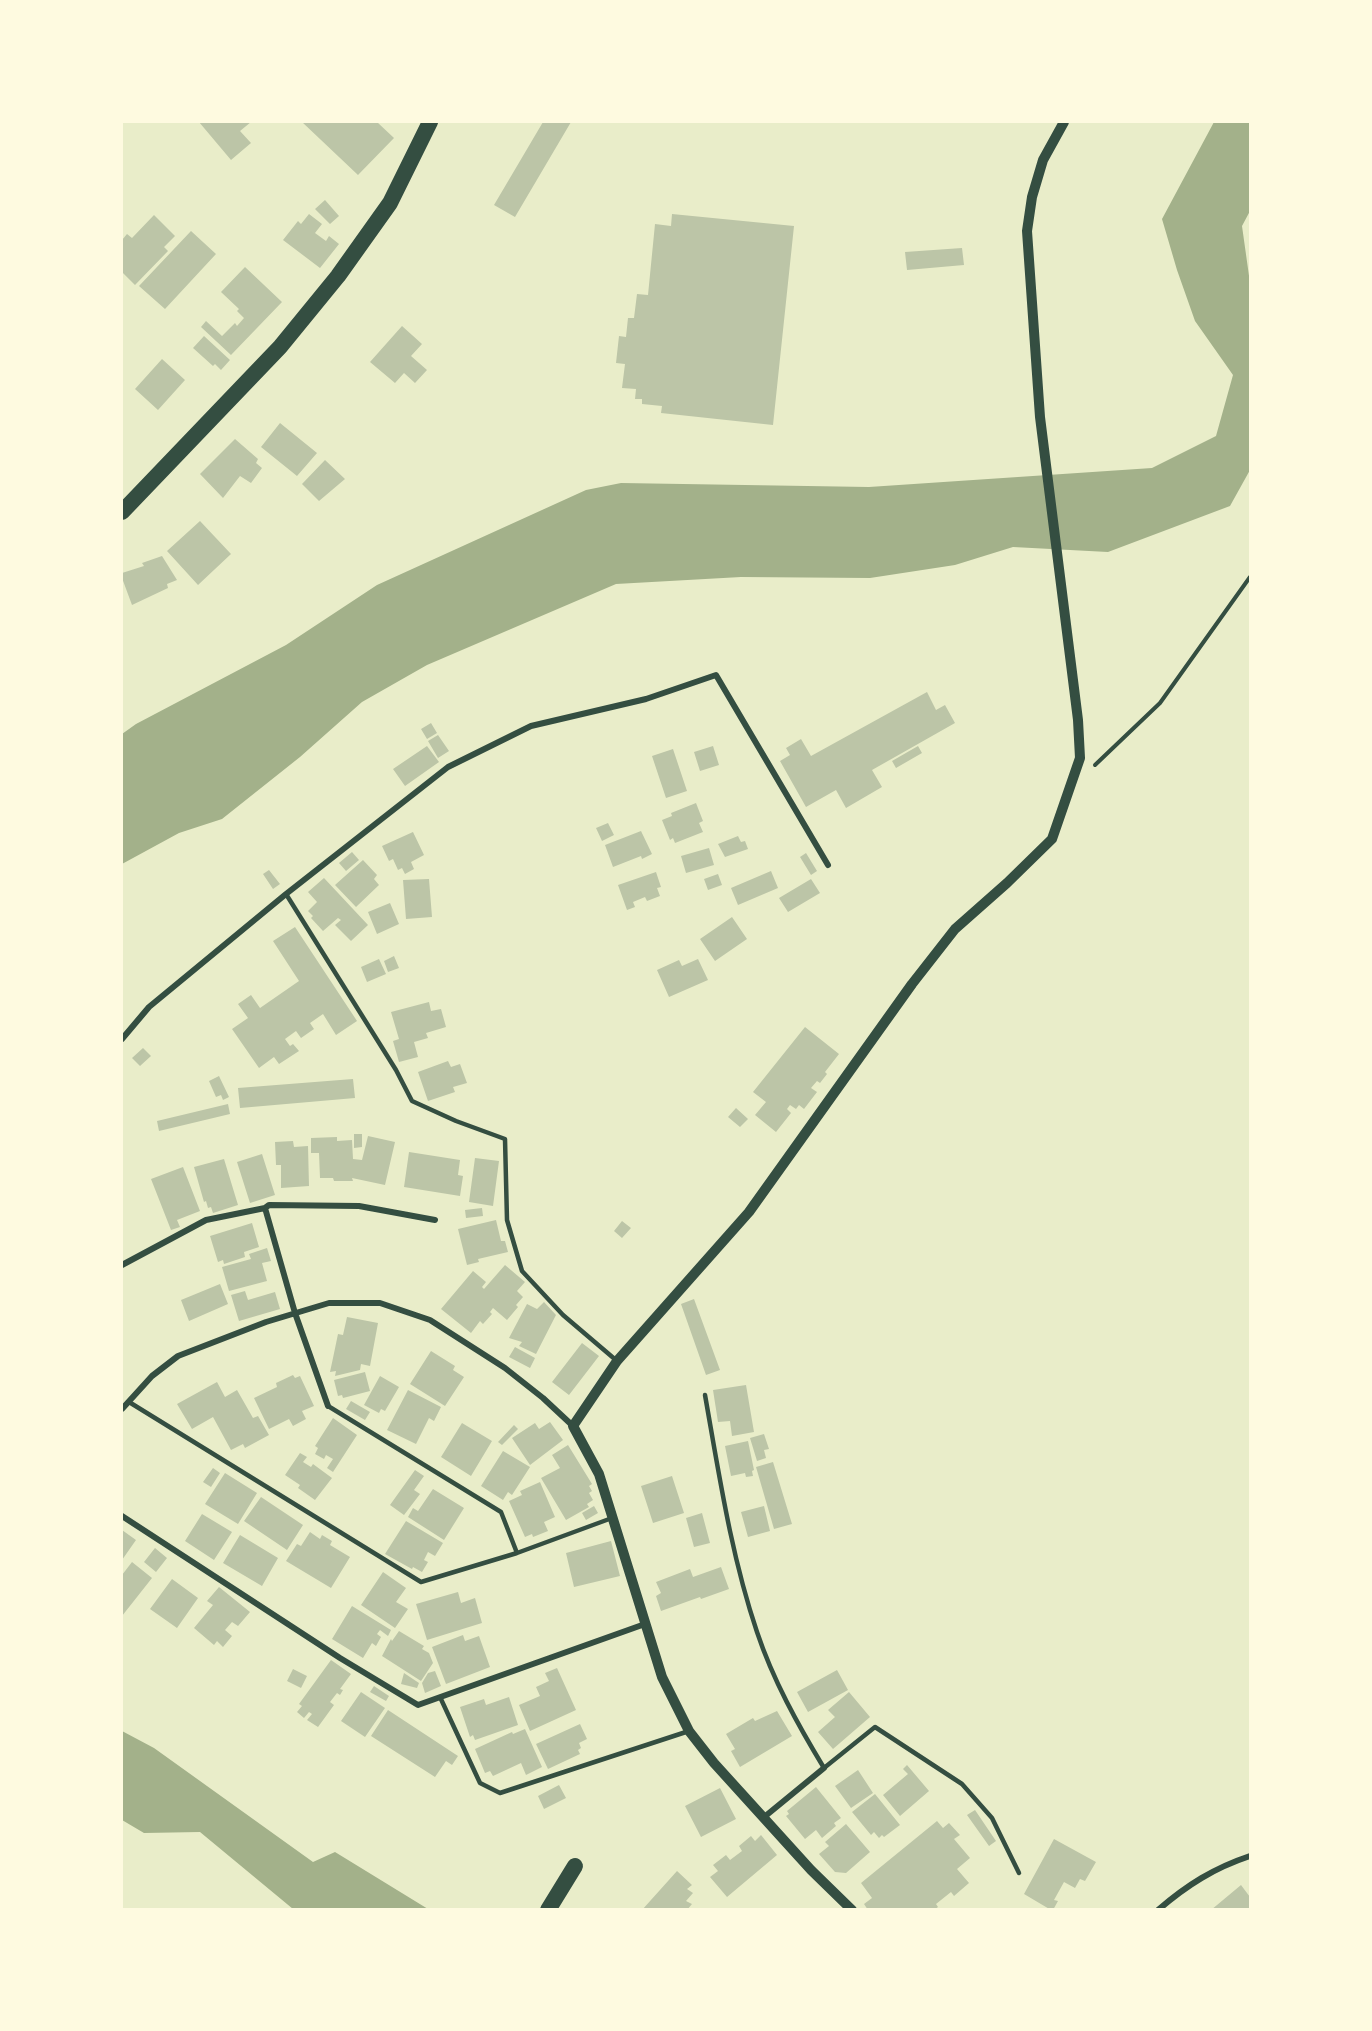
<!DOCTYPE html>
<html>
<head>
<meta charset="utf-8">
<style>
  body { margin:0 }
  #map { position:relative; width:1372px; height:2031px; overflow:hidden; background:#e9edc9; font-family:Ubuntu,sans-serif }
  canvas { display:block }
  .frame { position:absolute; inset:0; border:123px solid #fefae0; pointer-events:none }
</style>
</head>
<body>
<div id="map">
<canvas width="1372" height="2031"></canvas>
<div class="frame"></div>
</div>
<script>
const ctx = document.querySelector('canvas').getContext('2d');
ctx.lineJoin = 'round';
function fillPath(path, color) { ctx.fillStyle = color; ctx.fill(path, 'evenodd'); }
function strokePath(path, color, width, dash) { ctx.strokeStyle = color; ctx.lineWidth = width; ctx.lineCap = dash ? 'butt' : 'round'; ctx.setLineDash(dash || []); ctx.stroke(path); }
fillPath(new Path2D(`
  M1214,122H1250V211L1242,226L1250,283V470L1230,506L1108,552L1013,547L955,565L870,578L741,577L616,584L427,665L362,702L300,757L222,819L179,833L122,864V734L136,724L286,645L377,585L586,490L621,483L869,487L1152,468L1216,436L1233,375L1195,321L1177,270L1162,219Z
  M122,1731L154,1748L313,1862L335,1852L428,1909H293L200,1832L144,1833L122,1820Z`), '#a3b18a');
fillPath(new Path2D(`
  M199,122H251L240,131L251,143L231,160Z
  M302,122H377L394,138L358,175Z
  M543,122H571L515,217L494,205Z
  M325,200L339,216L330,224L315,209Z
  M309,214L322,224L315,233L326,241L329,236L339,244L320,268L283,240L298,221L301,224Z
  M672,214L794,226L773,425L661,413L662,406L642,404V399H635L636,389L622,388L625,364L616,363L619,336L626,337L628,318H634L637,294L648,295L655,224L671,226Z
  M154,215L175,236L164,247L168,251L135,285L122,272V240L127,234L132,238Z
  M191,231L216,254L165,309L139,286Z
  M962,248L964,265L907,270L905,252Z
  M245,267L282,302L231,355L201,327L206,321L222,336L235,323L237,326L244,318L237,311L239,309L221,292Z
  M402,326L422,344L411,356L427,370L415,383L404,373L395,383L370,362Z
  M204,336L230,360L221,370L215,364L213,366L193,348Z
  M162,359L185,380L158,410L135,389Z
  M280,423L317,453L297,476L261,447Z
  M235,439L258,459L256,463L262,468L251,483L240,476L223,498L200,474Z
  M325,460L345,479L319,501L302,484Z
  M200,521L231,554L198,585L167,551Z
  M162,556L177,580L167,584L168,588L132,605L122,578V573L144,566L142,563Z
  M927,692L936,710L945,705L955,723L872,770L882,787L846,808L836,790L806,807L780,761L790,755L786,748L801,739L811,756Z
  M431,723L437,733L427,739L421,729Z
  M438,735L449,751L438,758L428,741Z
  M427,746L439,762L405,786L393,769Z
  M713,746L719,765L700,771L694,752Z
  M918,746L922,753L896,768L892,761Z
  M673,749L687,791L666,798L652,756Z
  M696,803L703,821L699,823L703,832L675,843L673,838L670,840L662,820L672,816L671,813Z
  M608,823L614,835L602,841L596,828Z
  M641,831L652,854L642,859L641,856L613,867L605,845Z
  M413,832L424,855L411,862L414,869L405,874L402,868L398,870L393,859L389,861L382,846Z
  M738,836L741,842L745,841L748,849L725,857L718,844Z
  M709,848L714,865L686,873L681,856Z
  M352,852L359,860L346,871L339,863Z
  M806,853L817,871L811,875L800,857Z
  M363,860L377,875L374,879L379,885L356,907L335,885Z
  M269,870L280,884L273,889L263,874Z
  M771,871L778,888L738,905L731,888Z
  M656,872L661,887L657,888L660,896L647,901L645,897L633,902L635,907L627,910L618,885Z
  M718,874L722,885L708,890L704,879Z
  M324,878L368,925L351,941L335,925L341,920L338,918L323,931L311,918L313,916L308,911L317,902L308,892Z
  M429,879L432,917L406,919L403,880Z
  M811,879L820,893L788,912L779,898Z
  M390,903L399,924L377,934L368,912Z
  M732,917L747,939L715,961L700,939Z
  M295,927L357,1021L336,1035L323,1014L310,1023L314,1029L301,1038L296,1031L285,1039L290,1046L293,1044L299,1051L279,1064L274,1057L259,1068L232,1029L248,1018L238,1004L251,995L260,1008L299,981L273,941Z
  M394,956L399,968L388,972L384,961Z
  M379,959L386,974L367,982L361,967Z
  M698,959L708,980L669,997L657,970L679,960L682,966Z
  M429,1002L431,1011L441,1009L446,1027L426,1033L428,1038L414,1042L418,1057L399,1062L393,1041L399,1039L391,1012Z
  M805,1027L839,1054L825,1072L827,1074L820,1083L817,1081L811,1088L817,1092L804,1109L799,1105L796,1109L790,1105L787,1109L791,1113L776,1132L755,1115L766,1102L753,1092Z
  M143,1048L151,1056L140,1066L132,1058Z
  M448,1061L451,1067L460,1064L467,1083L453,1087L455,1092L428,1101L418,1072Z
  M219,1076L229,1097L223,1100L221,1095L216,1097L209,1081Z
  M353,1079L355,1098L240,1108L238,1088Z
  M228,1104L230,1114L159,1131L157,1121Z
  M736,1108L748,1119L740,1127L728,1117Z
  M354,1134H362V1147L354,1148Z
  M368,1136L395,1142L385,1185L352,1178L353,1181H334L333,1178H320L319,1153H311V1138L337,1137V1141L352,1140L353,1159L362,1160Z
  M293,1141L294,1147L308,1146L309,1186L281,1188V1165H276L275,1142Z
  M409,1152L460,1160L458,1175L463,1176L460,1196L404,1187Z
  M262,1154L275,1195L250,1203L237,1162Z
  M475,1158L499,1161L493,1206L469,1202Z
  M224,1159L238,1205L213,1213L211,1207L208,1208L206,1201L204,1202L194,1167Z
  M183,1167L200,1211L177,1220L180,1227L171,1230L151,1179Z
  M482,1208L483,1216L466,1218L465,1210Z
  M496,1220L501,1241H505L508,1252L478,1259L479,1262L467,1265L458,1229Z
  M622,1221L631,1228L622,1238L614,1231Z
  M252,1223L259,1247L244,1252L245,1257L224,1264L223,1260L218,1262L210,1236Z
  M267,1248L271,1261L262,1263L267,1281L229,1291L222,1267L251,1259L249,1254Z
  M505,1265L525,1282L517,1291L523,1297L516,1305L518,1307L507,1320L493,1308L490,1312L492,1314L483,1324L480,1321L471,1333L441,1309L473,1271L486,1282L482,1287L484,1289Z
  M220,1284L228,1304L189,1321L181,1300Z
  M245,1291L248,1300L275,1292L280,1309L239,1321L231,1295Z
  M694,1299L720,1370L706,1375L681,1304Z
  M544,1302L556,1315L536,1354L519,1346L522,1342L509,1338L527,1304L537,1309Z
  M347,1317L378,1323L370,1366L361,1364L360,1370L335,1376L336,1371L330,1372L333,1358L338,1334L343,1335Z
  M582,1343L599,1356L569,1395L552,1382Z
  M515,1347L535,1358L530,1368L509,1357Z
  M431,1351L455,1366L453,1370L464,1377L445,1406L410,1384Z
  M365,1372L370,1391L343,1398L342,1395L338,1396L334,1380Z
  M293,1375L295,1378L300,1376L314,1406L302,1411L306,1419L293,1426L289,1419L269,1429L254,1398L277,1387L276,1383Z
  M380,1376L399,1387L385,1411L381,1409L379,1413L364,1405Z
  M217,1382L225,1397L237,1390L253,1418L258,1416L269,1435L245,1448L243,1444L231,1450L213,1417L192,1429L177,1404Z
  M746,1385L754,1432L732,1436L730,1421L718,1422L713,1390Z
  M408,1390L441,1407L434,1421L429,1418L416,1444L387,1430Z
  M351,1401L370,1412L365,1420L346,1409Z
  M333,1418L357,1435L333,1472L327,1468L333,1459L326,1455L324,1459L315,1454L318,1448L315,1446Z
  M550,1422L563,1440L530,1465L512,1438L535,1423L539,1429Z
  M462,1423L492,1441L471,1476L441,1457Z
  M514,1425L518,1429L502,1445L498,1442Z
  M764,1434L769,1449L764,1450L766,1458L757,1461L750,1438Z
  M748,1441L754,1470L752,1471L753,1476L746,1477L745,1473L731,1476L725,1446Z
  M568,1445L592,1484L589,1486L592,1491L589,1493L593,1500L587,1504L589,1507L566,1520L541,1478L560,1468L552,1455Z
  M503,1451L530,1467L512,1495L508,1492L503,1500L481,1486Z
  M300,1453L307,1457L303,1462L311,1467L313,1464L332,1478L315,1500L298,1488L300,1485L285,1475Z
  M773,1462L792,1524L774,1529L756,1467Z
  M213,1468L220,1473L211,1487L203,1482Z
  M415,1470L424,1476L414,1490L420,1494L404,1515L390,1505Z
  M225,1473L257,1493L238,1524L205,1504Z
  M672,1476L684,1513L653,1523L641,1486Z
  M540,1482L555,1517L544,1522L548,1531L533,1537L532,1534L525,1537L509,1501L522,1495L520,1491Z
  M433,1489L464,1508L444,1540L408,1517L413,1508L418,1511Z
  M261,1497L303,1525L287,1550L244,1521Z
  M594,1506L598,1513L586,1520L582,1513Z
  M764,1506L770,1531L748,1537L741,1512Z
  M702,1513L710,1543L694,1547L686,1518Z
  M202,1514L232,1532L214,1560L185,1541Z
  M406,1521L443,1543L435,1556L428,1552L424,1560L428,1562L422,1572L413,1567L412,1569L385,1554Z
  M122,1530L136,1540L122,1560Z
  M310,1532L320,1539L322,1535L332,1541L330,1545L350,1557L331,1588L286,1561L297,1544L301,1546Z
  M240,1535L278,1558L262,1586L223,1563Z
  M611,1541L620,1576L574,1587L566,1553Z
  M155,1548L167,1558L156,1572L144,1562Z
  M132,1562L152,1578L122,1616V1575Z
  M721,1567L729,1589L701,1599L700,1597L661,1611L656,1596L661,1593L656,1582L690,1569L693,1577Z
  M383,1572L406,1588L396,1602L408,1609L395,1628L361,1605Z
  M172,1579L198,1598L177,1628L150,1609Z
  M219,1587L250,1612L238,1626L232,1622L225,1630L232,1636L223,1647L217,1641L214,1645L194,1628L213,1605L207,1601Z
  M458,1592L461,1603L475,1598L482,1623L427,1640L416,1604Z
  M352,1606L391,1630L388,1636L380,1630L377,1634L381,1637L376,1646L372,1643L363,1658L332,1639Z
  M399,1631L424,1646L422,1649L429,1653L433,1663L421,1681L382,1656L391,1639L392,1641Z
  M463,1635L465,1641L479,1636L490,1667L446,1684L432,1647Z
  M331,1660L351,1674L340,1689L343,1690L340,1695L337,1693L330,1702L334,1705L318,1727L307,1720L312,1714L309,1712L304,1718L297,1712L302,1706L299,1704Z
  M557,1668L576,1710L530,1731L519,1705L540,1696L536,1687L549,1681L545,1673Z
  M293,1669L307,1676L301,1688L287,1681Z
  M837,1670L848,1690L808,1712L797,1692Z
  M435,1671L441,1686L425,1693L422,1683L428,1673Z
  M404,1673L419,1683L417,1688L401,1684Z
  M374,1686L389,1696L386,1701L370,1692Z
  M361,1692L385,1708L365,1737L341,1721Z
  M849,1692L870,1717L833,1749L818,1732L835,1717L828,1710Z
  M509,1697L518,1725L475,1740L473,1735L470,1737L460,1707L484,1699L486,1705Z
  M388,1710L458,1756L452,1765L446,1761L435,1777L371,1736Z
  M777,1711L792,1736L740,1767L731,1751L735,1749L726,1734L753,1718L755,1721Z
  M580,1724L587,1739L579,1743L581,1748L578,1750L580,1754L548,1769L536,1744Z
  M525,1729L542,1767L526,1775L521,1763L493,1776L490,1771L485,1773L475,1749L512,1732L513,1734Z
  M907,1765L929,1791L900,1816L883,1795L908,1774L903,1769Z
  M858,1770L873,1793L851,1808L835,1786Z
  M559,1785L566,1798L544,1809L538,1796Z
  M816,1787L841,1818L834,1823L836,1826L822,1838L816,1830L805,1839L786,1816L789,1814L787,1811Z
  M720,1788L736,1819L701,1837L685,1806Z
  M875,1794L900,1825L884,1837L882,1835L879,1838L874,1832L871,1835L852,1812Z
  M975,1810L996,1841L989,1846L967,1815Z
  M937,1821L943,1828L949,1823L960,1835L954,1839L970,1858L957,1869L969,1883L954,1896L951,1892L936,1904L938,1907L934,1910H868L864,1904L872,1898L861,1883Z
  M846,1824L870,1852L846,1873L835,1872L819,1854L829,1846L825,1842Z
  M761,1835L777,1855L727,1897L710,1877L718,1871L713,1865L726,1855L730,1860L742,1851L739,1846L751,1836L755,1841Z
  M1054,1839L1096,1862L1085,1881L1080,1879L1075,1888L1064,1882L1054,1900L1058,1901L1053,1910H1051L1024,1894Z
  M677,1871L692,1885L687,1889L693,1893L686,1901L692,1904L687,1910H642Z
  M1241,1885L1250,1897V1910H1211Z`), '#bcc5a7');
strokePath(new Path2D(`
  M1095,765L1160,703L1250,577`), '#344e41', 4);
strokePath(new Path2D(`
  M286,894L396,1070L412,1101L456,1121L505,1139L507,1220L522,1271L563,1315L617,1361
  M705,1395C719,1474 731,1555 757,1632C773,1680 798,1725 824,1768L875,1727L962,1784L992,1818L1019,1873
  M129,1402L421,1582L517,1553L612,1518
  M328,1406L501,1512L517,1553
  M440,1697L480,1783L500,1793L689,1731`), '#344e41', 4.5);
strokePath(new Path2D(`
  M122,1039L149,1007L286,894L448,767L531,726L646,699L716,675L828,865
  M265,1208L295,1313L328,1406
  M122,1265L206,1220L265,1208L269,1205L359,1206L435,1220
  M122,1409L152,1376L178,1356L266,1322L329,1303H380L430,1320L505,1368L543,1398L573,1426
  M122,1516L340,1658L418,1705L645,1624
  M763,1818L824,1768
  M1158,1910C1187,1885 1214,1868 1250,1856`), '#344e41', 6);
strokePath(new Path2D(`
  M852,1910L811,1870L714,1763L689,1731L662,1677L599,1474L573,1426L617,1361L749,1212L912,984L955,929L1007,883L1052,839L1080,758L1078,720L1040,417L1027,231L1032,197L1043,160L1064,122`), '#344e41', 10);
strokePath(new Path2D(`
  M122,512L280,347L338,276L390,203L430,122
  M548,1910L575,1866`), '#344e41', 16);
</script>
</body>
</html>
